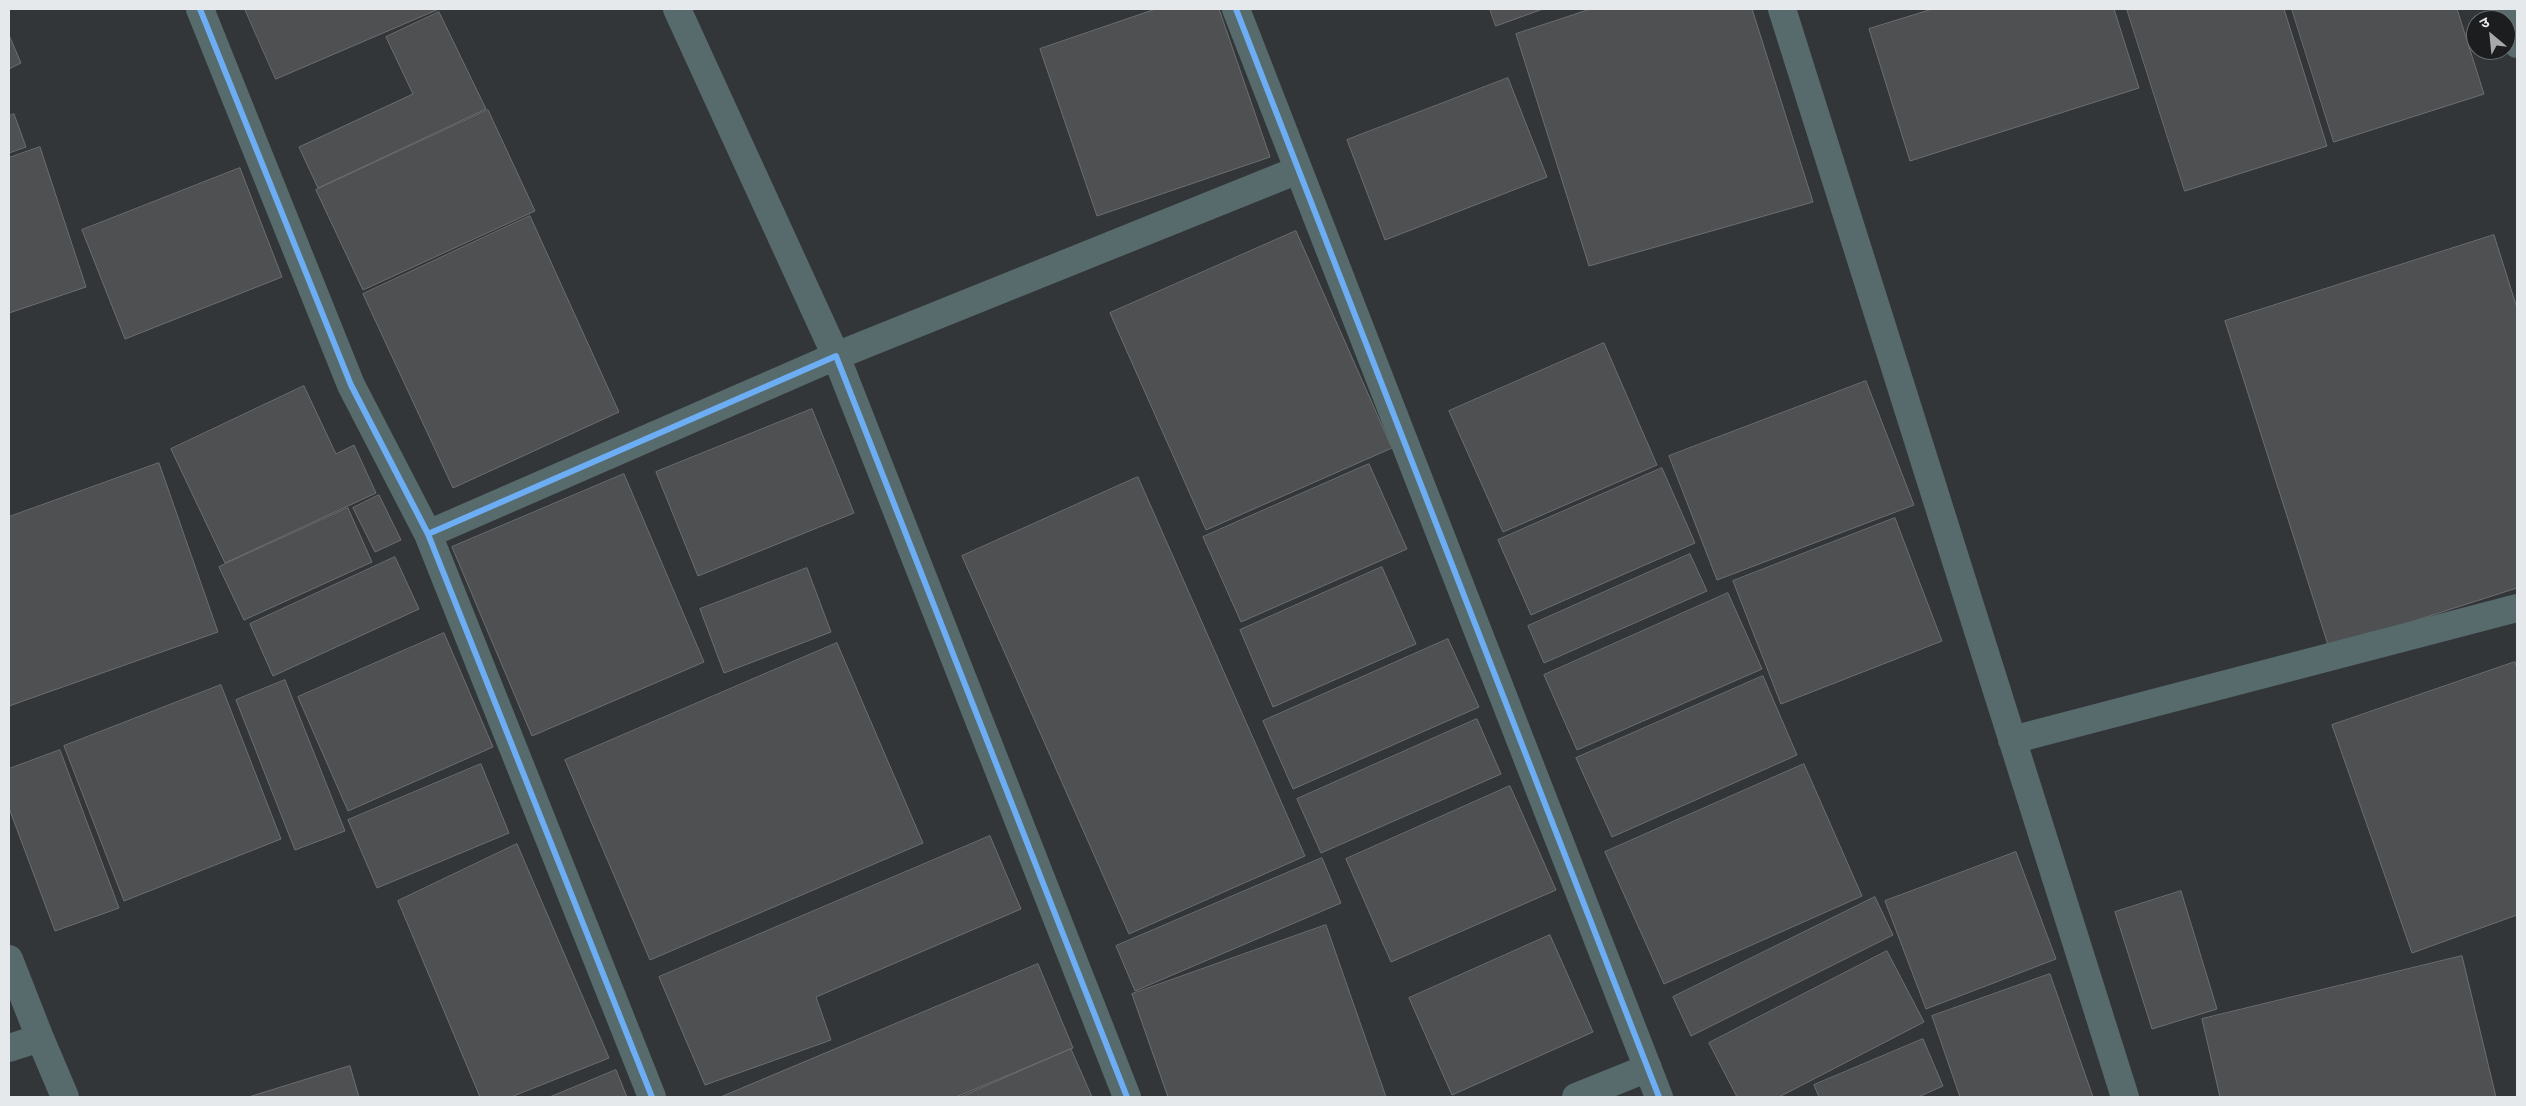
<!DOCTYPE html>
<html>
<head>
<meta charset="utf-8">
<style>
  body { margin:0 }
  #map { position:relative; width:2526px; height:1106px; overflow:hidden; background:#333639; font-family:Commissioner,"Noto Sans Devanagari",sans-serif }
  canvas { display:block }
  .frame { position:absolute; inset:0; border:10px solid #e6e9ec; pointer-events:none }
  .north { position:absolute; left:2466px; top:10px; width:50px; height:50px; box-sizing:border-box; background:#1b1d1f; border:1px solid #6c6f71; border-radius:50%; rotate:332deg; font-size:14px; font-weight:700; line-height:20px; text-align:center; color:#e6e9ec }
  .north::after { content:''; display:block; margin:auto; width:18px; height:22px; background:#a7aaad; clip-path:polygon(50% 0,100% 100%,50% 72%,0 100%) }
</style>
</head>
<body>
<div id="map">
<canvas width="2526" height="1106"></canvas>
<div class="frame"></div>
<div class="north">उ</div>
</div>
<script>
const ctx = document.querySelector('canvas').getContext('2d');
ctx.lineJoin = 'round';
function fillPath(path, color) { ctx.fillStyle = color; ctx.fill(path, 'evenodd'); }
function strokePath(path, color, width, dash) { ctx.strokeStyle = color; ctx.lineWidth = width; ctx.lineCap = dash ? 'butt' : 'round'; ctx.setLineDash(dash || []); ctx.stroke(path); }
const building = new Path2D(`
  M245,9H439L276,79Z
  M1156,9H1219L1270,157L1097,216L1040,49Z
  M1490,9H1543L1496,26Z
  M1591,9H1752L1813,202L1589,266L1516,34Z
  M1933,9H2114L2139,88L1910,161L1869,29Z
  M2127,9H2284L2327,146L2185,191Z
  M2292,9H2457L2484,94L2334,142Z
  M439,12L486,109L318,188L299,147L413,94L386,37Z
  M9,35L21,63L9,69Z
  M1508,78L1547,177L1385,240L1347,140Z
  M488,110L535,211L363,290L316,190Z
  M14,114L26,147L9,153V116Z
  M40,147L86,287L9,313V158Z
  M240,168L282,277L125,339L82,230Z
  M530,216L619,412L453,488L363,294Z
  M1296,231L1392,448L1206,530L1110,313Z
  M2494,235L2517,308V588L2329,648L2225,321Z
  M1604,343L1657,465L1503,532L1449,411Z
  M1866,381L1914,505L1717,580L1669,456Z
  M304,386L336,454L354,445L376,493L225,563L171,449Z
  M812,409L854,513L698,576L656,472Z
  M159,463L218,632L9,706V517Z
  M1369,464L1407,549L1241,622L1203,537Z
  M1662,468L1695,543L1531,615L1498,540Z
  M624,474L704,662L532,736L452,547Z
  M1138,477L1305,856L1129,934L962,556Z
  M379,495L401,540L375,552L353,508Z
  M348,508L372,562L244,620L219,567Z
  M1895,518L1942,641L1781,704L1733,581Z
  M1690,554L1707,591L1544,663L1528,626Z
  M395,557L419,609L273,676L250,624Z
  M1382,567L1416,644L1273,707L1240,630Z
  M807,568L831,632L724,673L700,609Z
  M1728,593L1762,669L1577,750L1544,675Z
  M444,633L493,747L348,811L298,697Z
  M1448,639L1479,707L1293,789L1263,721Z
  M837,643L923,843L650,960L565,760Z
  M2515,662L2517,669V915L2412,953L2332,725Z
  M1763,676L1797,755L1612,837L1576,758Z
  M285,680L345,831L295,850L236,700Z
  M221,685L281,839L124,901L64,746Z
  M1477,719L1501,774L1321,853L1297,799Z
  M60,750L119,908L55,931L9,808V769Z
  M481,764L509,833L377,888L348,820Z
  M1804,764L1862,896L1664,984L1605,852Z
  M1510,786L1556,890L1391,962L1346,859Z
  M990,836L1021,909L816,997L831,1040L705,1085L659,977Z
  M517,844L609,1058L511,1097H480L398,901Z
  M2016,852L2056,959L1926,1009L1885,901Z
  M1322,858L1341,903L1135,991L1116,946Z
  M2181,891L2217,1009L2152,1029L2115,912Z
  M1875,897L1893,935L1691,1036L1673,997Z
  M1326,925L1386,1097H1168L1132,994Z
  M1550,935L1593,1032L1452,1095L1409,998Z
  M1887,951L1924,1022L1779,1097H1737L1709,1043Z
  M2462,956L2496,1097H2220L2202,1019Z
  M1038,964L1073,1048L956,1097H721Z
  M2050,974L2093,1097H1960L1932,1016Z
  M1923,1039L1943,1086L1918,1097H1819L1814,1085Z
  M1071,1049L1092,1097H961Z
  M350,1066L359,1097H249Z
  M616,1070L627,1097H550Z`);
fillPath(building, '#4e5052');
strokePath(building, '#6c6e71', 1);
strokePath(new Path2D(`
  M200,9L351,385L428,534L652,1097
  M677,9L836,356L1298,170
  M1236,9L1659,1097
  M1782,9L2125,1097
  M2504,9L2517,44
  M428,534L836,356L1127,1097
  M2012,740L2517,608
  M9,959L40,1038
  M9,1048L40,1038L65,1097
  M1576,1097L1648,1068`), '#576b6c', 28);
strokePath(new Path2D(`
  M200,9L351,385L428,534L652,1097
  M1236,9L1659,1097
  M428,534L836,356L1127,1097`), '#6dadf4', 6);
</script>
</body>
</html>
